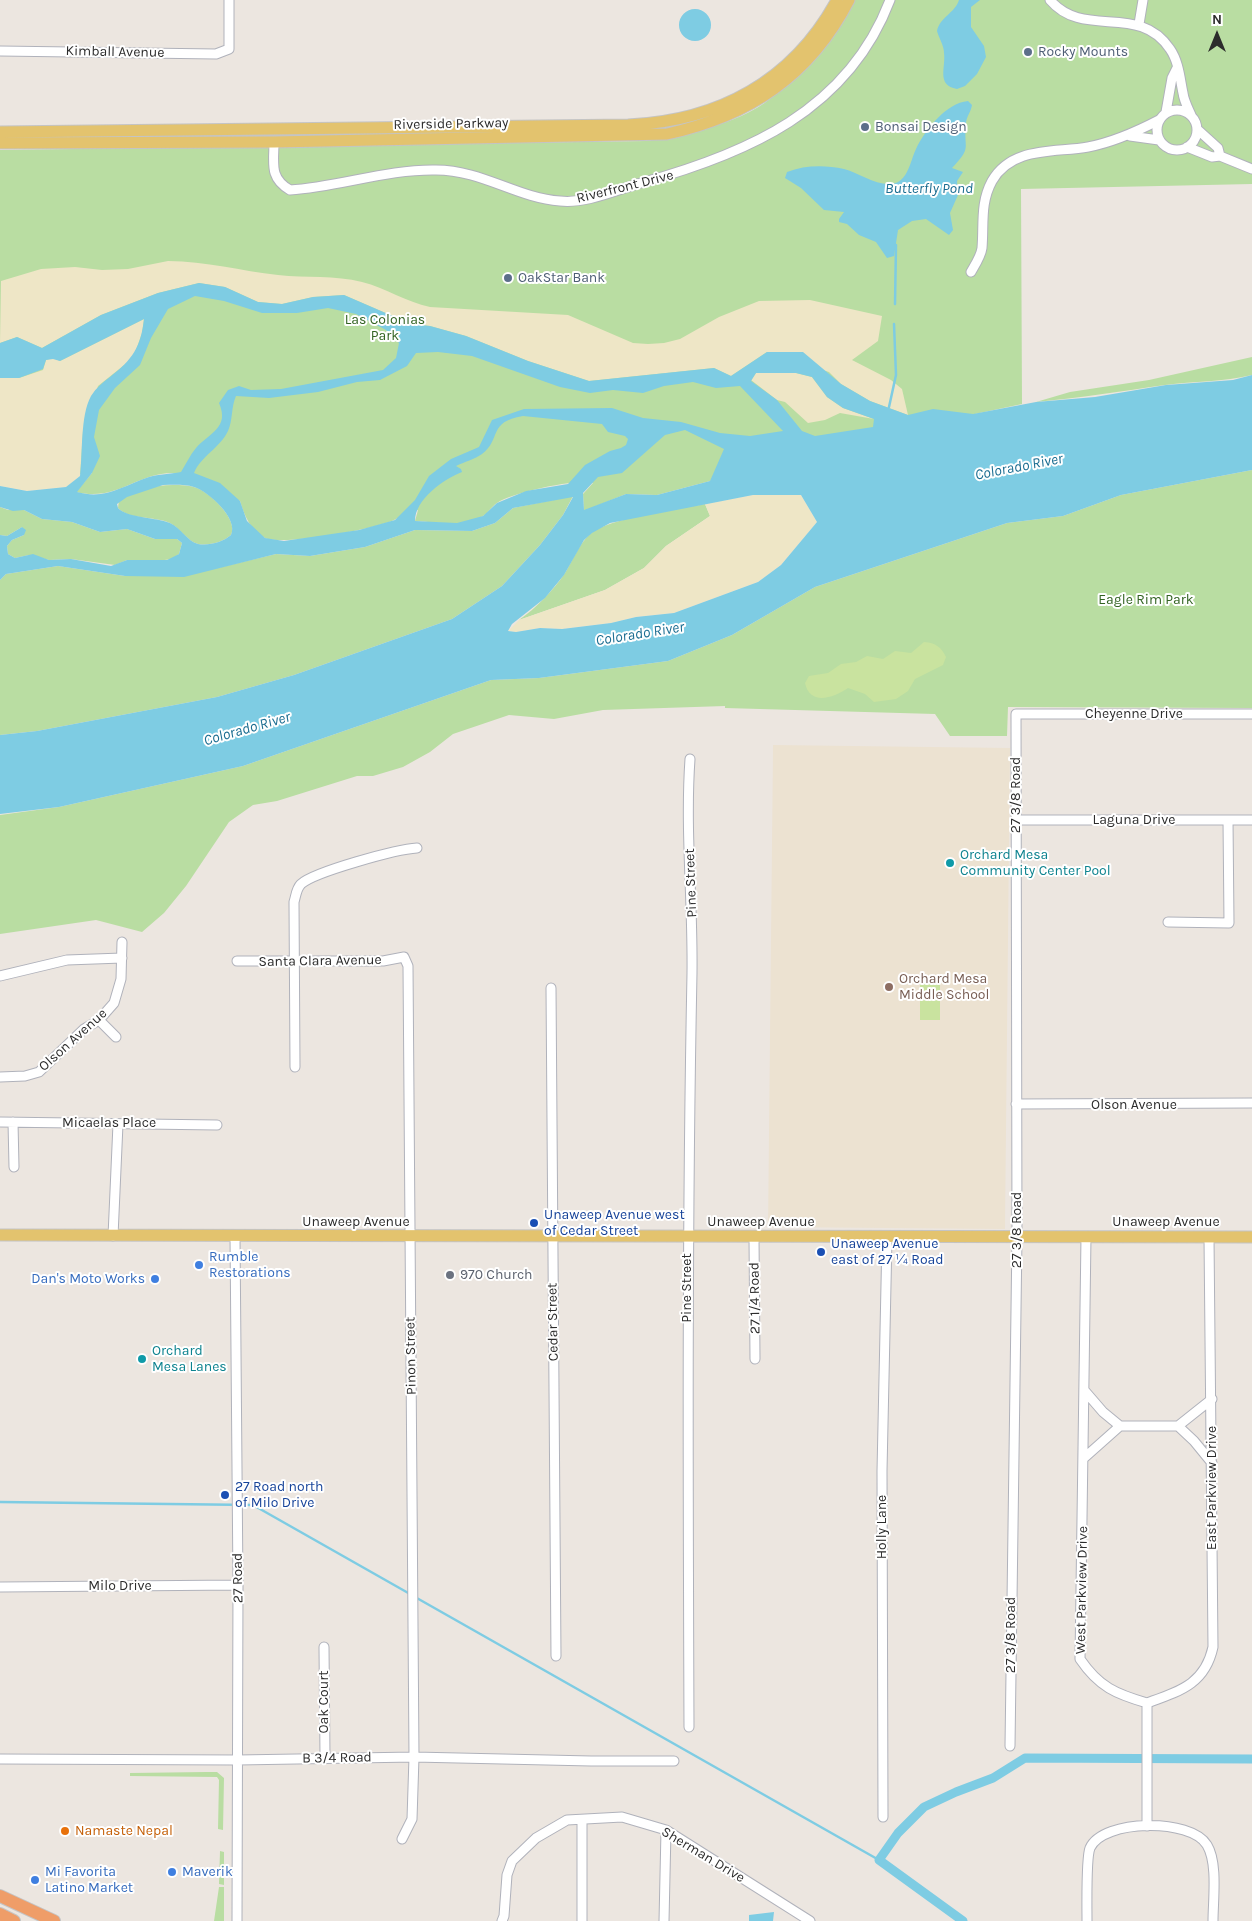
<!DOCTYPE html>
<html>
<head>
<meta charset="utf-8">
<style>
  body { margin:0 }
  #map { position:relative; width:1252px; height:1921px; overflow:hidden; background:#ece6e0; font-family:Karla,sans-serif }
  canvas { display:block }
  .north { position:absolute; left:1192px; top:10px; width:50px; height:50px; -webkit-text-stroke:4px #fff; paint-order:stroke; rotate:0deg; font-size:14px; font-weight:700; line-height:20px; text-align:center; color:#2c2c2c }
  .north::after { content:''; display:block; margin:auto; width:18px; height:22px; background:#2c2c2c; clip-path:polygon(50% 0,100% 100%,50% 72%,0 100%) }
</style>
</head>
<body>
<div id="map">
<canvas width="1252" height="1921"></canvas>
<div class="north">N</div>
</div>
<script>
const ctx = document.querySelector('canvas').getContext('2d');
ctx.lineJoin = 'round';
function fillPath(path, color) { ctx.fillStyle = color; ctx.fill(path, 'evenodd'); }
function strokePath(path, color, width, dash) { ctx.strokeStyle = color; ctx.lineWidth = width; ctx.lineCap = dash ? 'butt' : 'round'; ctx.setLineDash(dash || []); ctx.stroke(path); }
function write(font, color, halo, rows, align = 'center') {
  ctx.font = font + ' Karla,sans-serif'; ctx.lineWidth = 4; ctx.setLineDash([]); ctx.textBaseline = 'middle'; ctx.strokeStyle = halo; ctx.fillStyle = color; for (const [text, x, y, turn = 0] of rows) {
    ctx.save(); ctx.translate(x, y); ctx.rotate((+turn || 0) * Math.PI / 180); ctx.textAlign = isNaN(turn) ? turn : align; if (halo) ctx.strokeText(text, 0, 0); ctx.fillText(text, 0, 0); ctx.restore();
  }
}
fillPath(new Path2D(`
  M773,745L1010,748L1005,1229L768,1227Z`), '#ece2d1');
fillPath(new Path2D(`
  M853,0H1252V184L1021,189L1022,404L759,460L710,481L657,495L626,494L584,511L583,494L593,483C577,478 511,493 497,503C492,506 488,513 483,516C464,528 436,522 415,521L418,510C401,512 406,514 394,520C376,529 283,546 265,538C251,531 244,515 240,501C226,495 184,474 172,473C137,473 116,502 76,492L92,473L0,482V150L646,141C688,133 745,124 778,92C804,66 829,29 853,0Z
  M1252,357V375C1223,382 1194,381 1165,385C1122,391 1080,398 1036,402L1070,392L1149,380Z
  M1252,470V708L1008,707L1007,736H950L935,714L725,708V706L603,710L554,719L509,715L453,734L430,752L403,767L373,776H357L277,801L253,805L229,822L186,886L164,913L142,932L96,920L0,934V815L59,807L243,766L491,680L539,678L668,661L732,635L815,587L1007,523L1063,516L1121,495Z
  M173,485C181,485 189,485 197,488C210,493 239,520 231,535C223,542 209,546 198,544C187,541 180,528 170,523C155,516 129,520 118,508L119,500C135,491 154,485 173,485Z
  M573,496L563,515L540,545L502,586L452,619L294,675L217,697L37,731L0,735V580L6,574L58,566L125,576L213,569L276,554L310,556L365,547L415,530L472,531L495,523L513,508Z
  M705,504L710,516L666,546L644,568L605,590L519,620C536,608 553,591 565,573C573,560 579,544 590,534C608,518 679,509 705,504Z
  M0,507L8,510H24L42,519L72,522L100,532L127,529L155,539H177L182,543L179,554L172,559L157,561L127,560L115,565L71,559L49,560L29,555L15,558L8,554L7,546L12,540L24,535L22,527L7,536L0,535Z
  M206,1772H217L224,1778L223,1830L218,1829L219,1780L217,1777L130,1776V1773Z
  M220,1851L224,1852V1885L219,1884Z
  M219,1887H224V1921H214Z`), '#b9dda2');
fillPath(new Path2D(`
  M168,261C206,261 241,271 278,275C306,278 335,275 362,282C386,288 406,302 430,307L568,315L633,343L648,344L664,343L680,339L719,317L759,301L810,300L882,316L878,341L852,360L891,380L902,389L908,415L870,401L841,384L829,372L767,352L731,376L714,368L589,381L528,361L466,336L430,326L411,324L344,295L313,297L282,304L258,302L225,287L199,283L158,293L101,315L42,348L17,337L0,343L1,281L41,269L75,267L102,270L128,269Z
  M144,319L142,333L135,353L128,362L98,386L83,431L80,476L67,487L27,491L0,486V378H19L43,370L46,360L53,358L60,361Z
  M756,373H796L812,377L827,397L843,408L874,419L840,413L825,420L808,423L785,402L777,400L751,380Z
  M753,495H801L817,522L781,565L758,582L674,613L636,617L611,623L562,629L540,628L516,632L508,631L519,620L605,590L644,568L666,546L710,516L705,504Z`), '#eee6c6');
fillPath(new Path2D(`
  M924,642C936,643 941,647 946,657L943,665L915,679L908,691L896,699L874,702L865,694L848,688C833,698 810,706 805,683L809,676L828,673L841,664L856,662L867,656L883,659L895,651L911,653Z
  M920,983H940V1020H920Z`), '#c9e39f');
fillPath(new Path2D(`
  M959,0H980L971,7V27L984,46L986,57L977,74L965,86L957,89C936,85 946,68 944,53C944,46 939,38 937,31C940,17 955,13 959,0Z
  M679 25a16 16 0 1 1 32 0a16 16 0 1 1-32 0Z
  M968,101L972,105C971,112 966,117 966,124C963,150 973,146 952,168L963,172L957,181L958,195L950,213L953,230L949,235L926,219L912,221L898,230L894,256L887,258L876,242L859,235L847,224L839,222V219L844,212L824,210L801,188L785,178L787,172C805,165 825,165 844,169C860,173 882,190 898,182C909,176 911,159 916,149C925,130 946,103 968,101Z
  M199,283L225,287L258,302L282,304L313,297L344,295L411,324L430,326L466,336L528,361L589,381L714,368L731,376L767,352H803L841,384L870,401L908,415L933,409L973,414L1036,402L1095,397L1166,385L1233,380L1252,375V470L1121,495L1063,516L1007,523L815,587L732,635L668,661L539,678L491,680L243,766L59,807L0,814V735L37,731L217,697L294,675L452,619L502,586L540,545L563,515L573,497L513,508L495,523L472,531L415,530L365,547L310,556L276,554L184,577L125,576L58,566L6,574L0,580V535L7,536L22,527L26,530L24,535L12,540L7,546L8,554L15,558L33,554L49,560L71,559L111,566L127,560H167L179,554L182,543L177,539H155L127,529L100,532L72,522L42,519L24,510L13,511L0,507V486L27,491L66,487L80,476C83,453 80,416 91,396C96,388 103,382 110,377C132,360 141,347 144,319L60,361L53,359L46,360L43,369L19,378H0V343L17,337L42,348L101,315L158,293ZM195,296L224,301L262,313H297L328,308L356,314L386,330L399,343L396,358L383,370L281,389L251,390L239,386L228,390L219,403C230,428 209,433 196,448C190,455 186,464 181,472C170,474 159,474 149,477C122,486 106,500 77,492L92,473L100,456L94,437L99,410L115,388L140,365L151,338L168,309ZM438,352L472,356L560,387L590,393L613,390L643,393L664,386L693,382L716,388L740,386L783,431L750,436L720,433L681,422L643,418L612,408L524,409L492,420L479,447L451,459L429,476L415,500L395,520L359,530L284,541L265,538L247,521L240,501L220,483L194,473C201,456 220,448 228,431C233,420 231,407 236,396L269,398L318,392L357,382L380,380L407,366L416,353ZM756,373H796L812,377L827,397L843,408L874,419L873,427L815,436L802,431L777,400L751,381ZM523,416L602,424L608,432L625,436L628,439L626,445L621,448L610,451L585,465L568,484L526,491L497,503L483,516L457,523L415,521C415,499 444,479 462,472L461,469L456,466C464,462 475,459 482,454C502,439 487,422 523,416ZM685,430L724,449L710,481L657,495L626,494L584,510L583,493L598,477L622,473L665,435ZM163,485C173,485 184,484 194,487C208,491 239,519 231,535C223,542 209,546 198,544C187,541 181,528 170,523C155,517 127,518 118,508L117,504L127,497ZM753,495H801L817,522L781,565L758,582L674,613L636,617L611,623L562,629L540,628L516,632L508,631L512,624L545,598L564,575L584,540L592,533L610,523Z
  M774,1912L773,1921H749V1915Z`), '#7ecce3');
strokePath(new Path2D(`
  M895,304L896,245
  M889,407L896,375L894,324
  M0,1502L253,1505L410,1594
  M415,1597L879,1860`), '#7ecce3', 2.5);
strokePath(new Path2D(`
  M963,1921L879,1860L898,1833L924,1807L956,1792L993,1778L1025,1758L1252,1759`), '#7ecce3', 9);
const minor = new Path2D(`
  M1050,0C1084,40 1139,2 1170,49C1179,62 1180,79 1183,93C1184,101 1188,108 1191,115
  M1139,24L1143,0
  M0,51L216,54L229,49V0
  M1157 130a20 20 0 1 1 40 0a20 20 0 1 1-40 0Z
  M1166,112L1172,78L1177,68
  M1197,129L1218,148L1220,156
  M1130,136L1159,140
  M274,142C274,163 269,178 290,190C339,187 387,169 436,170C482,170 517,198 560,201C586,204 616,190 641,183C746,154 848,111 890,0
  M1187,147L1212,157L1220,156L1252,169
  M971,272C975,265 981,256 982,248C984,224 980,203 992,181C1012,146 1055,153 1088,147C1114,142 1136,132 1159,120
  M1016,820H1252
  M1168,922L1229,923L1228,820
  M237,961H383L404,957L408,966L414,1757L412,1819L402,1839
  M0,976L67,960L122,958
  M551,988L556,1656
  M99,1020L116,1037
  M295,1067L294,902C296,896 296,889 301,884C314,872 397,849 417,848
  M0,1077L25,1076L39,1072L84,1029L99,1020L114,1003L121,979L122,942
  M1016,1104L1252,1103
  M0,1122L217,1125
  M13,1122L14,1167
  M113,1236L118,1124
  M235,1236L238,1585L237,1921
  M754,1237L755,1359
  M1086,1237L1080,1659C1099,1687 1116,1694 1147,1703
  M1084,1390L1103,1412L1120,1426H1178L1212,1399
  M1178,1426L1194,1441L1212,1463
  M1084,1458L1120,1426
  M1,1587L238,1585
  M324,1647L325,1757
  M1147,1703C1180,1691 1205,1684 1213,1647L1209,1237
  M1147,1703V1826
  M689,1727C688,1475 687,1224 692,973C693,902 685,830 690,759
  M1010,1746L1017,1237L1016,714H1252
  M0,1759L238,1760L414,1757L591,1761H674
  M883,1817L882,1471L887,1238
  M502,1921L504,1916L507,1875L512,1861L536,1838L567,1820L622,1817L666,1830L810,1921
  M582,1921V1820
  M664,1921L666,1830
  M1087,1921C1087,1907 1086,1858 1090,1848C1103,1819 1191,1818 1207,1845C1218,1863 1213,1900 1213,1921`);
const major = new Path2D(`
  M0,132L628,125C719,121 793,81 837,0
  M0,143L274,142L667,134C749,116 810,76 849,0
  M0,1235L1252,1237`);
const highway = new Path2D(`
  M0,1896L54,1921
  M0,1914L14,1921`);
strokePath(minor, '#b0b2bb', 11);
strokePath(major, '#c4c4c4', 13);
strokePath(highway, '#c4c4c4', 14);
strokePath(minor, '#fff', 9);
strokePath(major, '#e3c36e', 11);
strokePath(highway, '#ef9d68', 12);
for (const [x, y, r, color] of [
  [1028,52,5,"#5c6f8a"],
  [865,127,5,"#5c6f8a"],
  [508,278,5,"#5c6f8a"],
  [950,863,5,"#0f9aa8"],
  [889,987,5,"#8d6e63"],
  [534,1223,5,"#1a4fb4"],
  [821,1252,5,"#1a4fb4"],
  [199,1265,5,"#3f7fe0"],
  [450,1275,5,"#6b7280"],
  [155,1279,5,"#3f7fe0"],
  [142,1359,5,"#0f9aa8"],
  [225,1495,5,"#1a4fb4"],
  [65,1831,5,"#e8710a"],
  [172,1872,5,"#3f7fe0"],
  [35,1880,5,"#3f7fe0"]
]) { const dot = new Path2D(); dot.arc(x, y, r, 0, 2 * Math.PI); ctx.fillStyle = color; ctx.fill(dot); strokePath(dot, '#fff', 2); }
write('14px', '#2c2c2c', '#fff', [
  ["Kimball Avenue",115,52,1],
  ["Riverside Parkway",451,124,-1],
  ["Riverfront Drive",625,187,-14],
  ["Cheyenne Drive",1134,714],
  ["27 3/8 Road",1016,795,-90],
  ["Laguna Drive",1134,820],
  ["Pine Street",691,883,-92],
  ["Santa Clara Avenue",320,961,-1],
  ["Olson Avenue",73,1040,-42],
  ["Olson Avenue",1134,1105],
  ["Micaelas Place",109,1123],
  ["Unaweep Avenue",356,1222],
  ["Unaweep Avenue",761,1222],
  ["Unaweep Avenue",1166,1222],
  ["27 3/8 Road",1017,1230,-90],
  ["Pine Street",687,1288,-90],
  ["27 1/4 Road",755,1298,-91],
  ["Cedar Street",553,1322,-91],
  ["Pinon Street",411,1356,-91],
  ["East Parkview Drive",1212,1488,-90],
  ["Holly Lane",882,1527,-90],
  ["27 Road",238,1578,-91],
  ["Milo Drive",120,1586],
  ["West Parkview Drive",1082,1590,-89],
  ["27 3/8 Road",1011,1635,-90],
  ["Oak Court",324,1702,-90],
  ["B 3/4 Road",337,1758,-1],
  ["Sherman Drive",703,1855,31]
]);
write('14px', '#4e5e75', '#fff', [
  ["Rocky Mounts",1038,52],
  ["Bonsai Design",875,127],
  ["OakStar Bank",518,278]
], 'left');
write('14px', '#326322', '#fff', [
  ["Las Colonias",385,320],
  ["Park",385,336],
  ["Eagle Rim Park",1146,600]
]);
write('14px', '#0d838f', '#fff', [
  ["Orchard Mesa",960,855],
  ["Community Center Pool",960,871],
  ["Orchard",152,1351],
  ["Mesa Lanes",152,1367]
], 'left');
write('14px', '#785e54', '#fff', [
  ["Orchard Mesa",899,979],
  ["Middle School",899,995]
], 'left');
write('14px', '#164399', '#fff', [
  ["Unaweep Avenue west",544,1215],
  ["of Cedar Street",544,1231],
  ["Unaweep Avenue",831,1244],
  ["east of 27 ¼ Road",831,1260],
  ["27 Road north",235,1487],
  ["of Milo Drive",235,1503]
], 'left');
write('14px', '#366cbe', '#fff', [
  ["Rumble",209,1257],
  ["Restorations",209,1273],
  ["Dan's Moto Works",145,1279,"right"],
  ["Mi Favorita",45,1872],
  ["Latino Market",45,1888],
  ["Maverik",182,1872]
], 'left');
write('14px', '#5b616d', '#fff', [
  ["970 Church",460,1275]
], 'left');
write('14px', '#c56008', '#fff', [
  ["Namaste Nepal",75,1831]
], 'left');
write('italic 15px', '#1b6d91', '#fff', [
  ["Butterfly Pond",929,189],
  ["Colorado River",1019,467,-11],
  ["Colorado River",640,634,-9],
  ["Colorado River",247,729,-16]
]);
</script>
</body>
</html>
